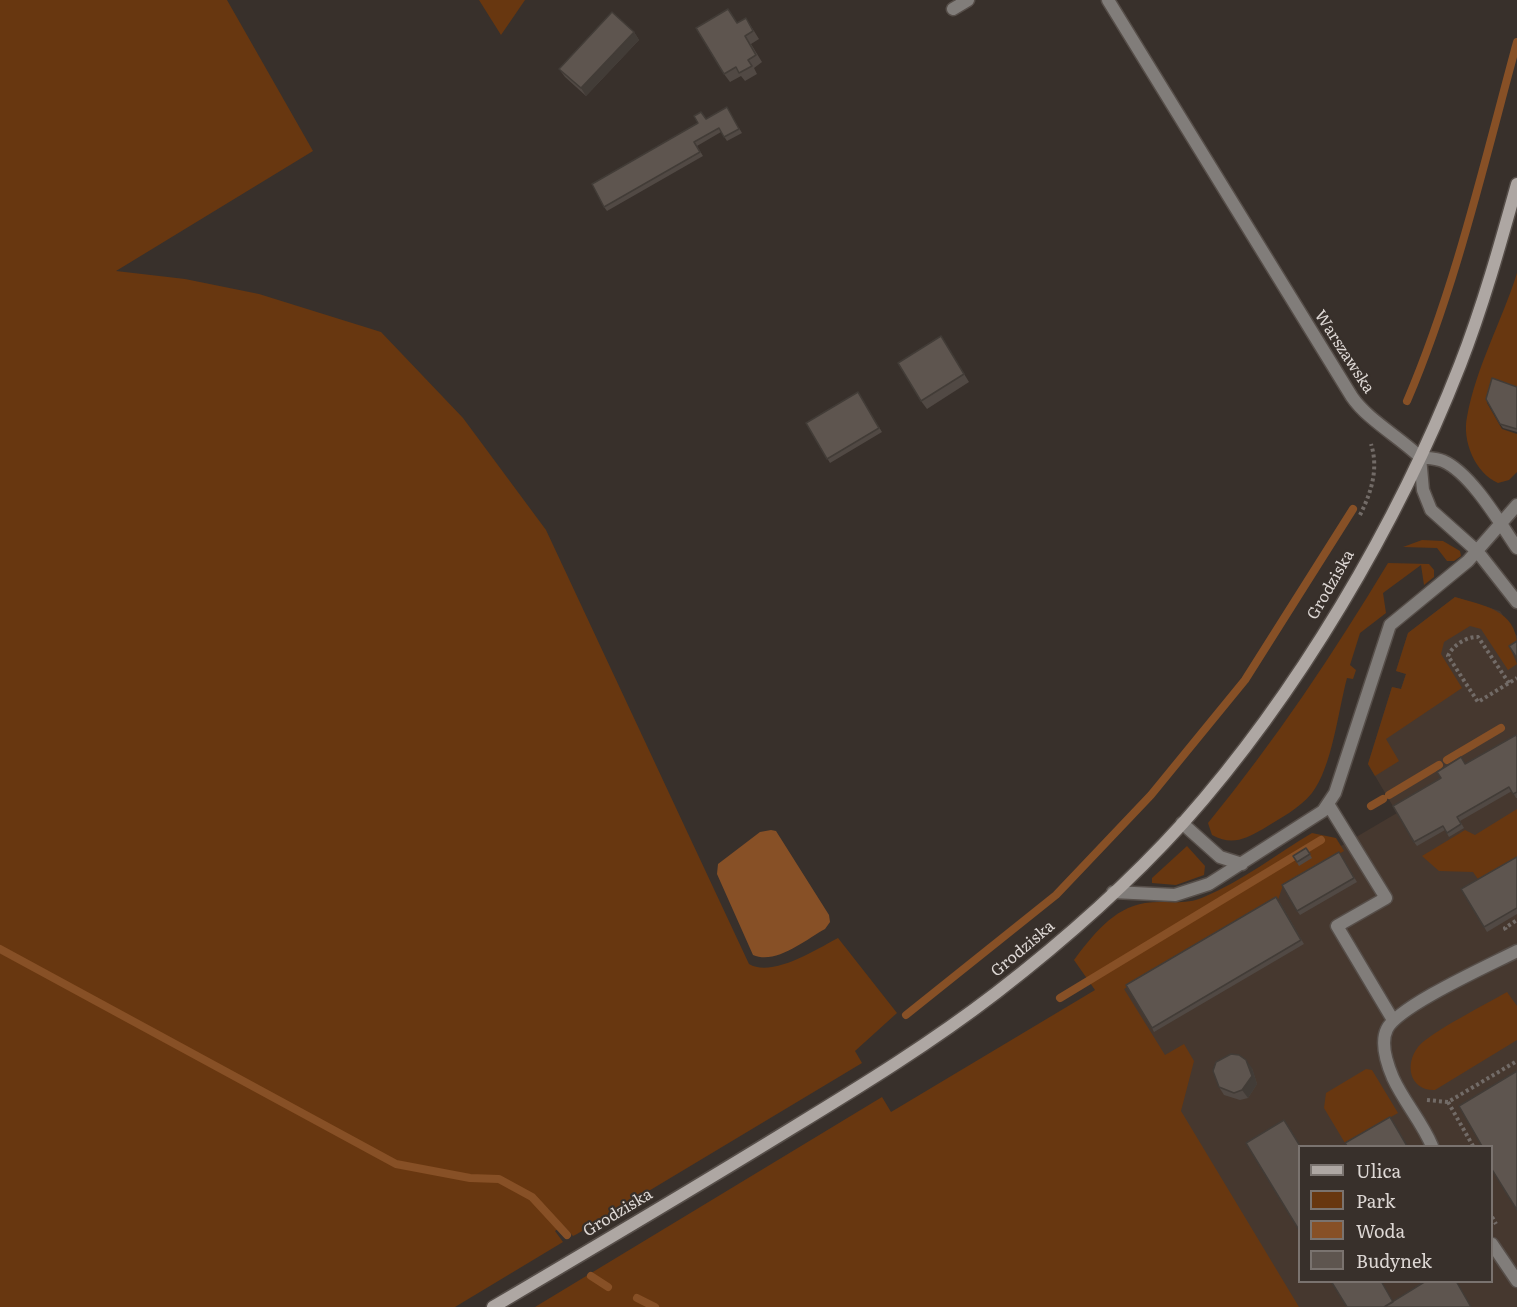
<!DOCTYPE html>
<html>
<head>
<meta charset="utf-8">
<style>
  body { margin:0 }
  #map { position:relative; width:1517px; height:1307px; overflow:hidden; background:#38302b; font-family:Literata,serif }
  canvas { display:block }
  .legend { position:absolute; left:1298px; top:1145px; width:195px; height:138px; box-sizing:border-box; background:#38302b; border:2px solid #7a736f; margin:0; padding:8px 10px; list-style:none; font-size:18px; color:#ddd7d4 }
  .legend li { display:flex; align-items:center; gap:12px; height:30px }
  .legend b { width:30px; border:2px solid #7a736f }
</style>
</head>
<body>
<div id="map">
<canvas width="1517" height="1307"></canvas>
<ul class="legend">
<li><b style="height:8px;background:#aea7a3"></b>Ulica</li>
<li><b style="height:16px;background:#683710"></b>Park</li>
<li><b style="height:16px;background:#875026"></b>Woda</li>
<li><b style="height:16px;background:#5e554f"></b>Budynek</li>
</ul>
</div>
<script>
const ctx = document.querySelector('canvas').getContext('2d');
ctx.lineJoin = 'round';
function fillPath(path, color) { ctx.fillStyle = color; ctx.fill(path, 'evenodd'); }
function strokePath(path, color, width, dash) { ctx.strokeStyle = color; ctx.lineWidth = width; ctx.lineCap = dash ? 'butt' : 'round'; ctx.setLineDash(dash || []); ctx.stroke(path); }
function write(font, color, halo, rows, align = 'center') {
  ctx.font = font + ' Literata,serif'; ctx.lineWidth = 4.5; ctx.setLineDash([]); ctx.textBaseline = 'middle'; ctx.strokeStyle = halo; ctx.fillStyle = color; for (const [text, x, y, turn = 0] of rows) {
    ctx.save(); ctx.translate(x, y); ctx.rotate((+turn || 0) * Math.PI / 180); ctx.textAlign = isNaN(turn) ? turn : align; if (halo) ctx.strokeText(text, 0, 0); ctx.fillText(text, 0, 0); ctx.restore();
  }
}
fillPath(new Path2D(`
  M1455,597L1500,611L1517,636V1307H1286L1096,990L1397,813L1368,764L1392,687L1401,689L1406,674L1396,671L1408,633ZM1300,1146H1492V1282H1300Z`), '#46382f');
fillPath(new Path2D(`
  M0,0H227L313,151L116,271L185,279L259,294L381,332L463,418L546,530L749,964C772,978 817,949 838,938L897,1013L855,1051L862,1063L577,1234L573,1236L563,1225L555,1231L563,1242L455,1307H0Z
  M479,0H525L501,35Z
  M1517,273V389L1494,382L1487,403L1502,429L1517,434V472L1509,480L1498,483C1475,473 1462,441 1467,417C1476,367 1502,321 1517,273Z
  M1422,540L1443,541L1460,551L1461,556L1454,561H1447L1437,548L1403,547Z
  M1388,563L1429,564L1434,570V577L1424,585L1421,565L1383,593L1386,613L1360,633L1350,665L1356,670L1353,679L1347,678C1338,712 1332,767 1312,793C1299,809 1280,818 1263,829C1245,839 1232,846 1212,835L1208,823C1275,741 1333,654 1388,563Z
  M1455,597C1482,605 1517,610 1517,646L1511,650L1517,664L1508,670L1481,629L1470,626L1444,642L1441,654L1462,688L1386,739L1399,761L1375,776L1368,764L1392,687L1401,689L1406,674L1396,671L1408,633Z
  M1517,809V860L1480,882L1473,872L1439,871L1422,856L1465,830L1475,835Z
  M1312,833L1336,838L1344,851L1283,885L1278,900L1124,989L1165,1055L1184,1044L1194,1061L1181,1111L1299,1307H535L882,1097L891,1112L1095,990L1074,960C1092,936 1113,908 1145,903C1165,900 1184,906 1204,897C1242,881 1277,854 1312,833Z
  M1187,846L1205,866L1204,875L1176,885L1152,883V878Z
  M1507,992L1517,1006V1040L1435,1090C1410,1091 1404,1065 1418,1047C1429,1033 1488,1003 1507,992Z
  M1366,1069L1372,1070L1398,1113L1345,1143L1324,1108L1326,1093Z`), '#683710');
fillPath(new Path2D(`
  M771,830L776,831L829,915L830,922L825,929C805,940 776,965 753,955L717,874L718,864L760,832Z`), '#875026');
strokePath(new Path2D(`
  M1407,401C1456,286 1484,163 1517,42
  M1447,760L1501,728
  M1389,795L1439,765
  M1371,806L1383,799
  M0,949L396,1164L470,1178L499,1179L532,1197L567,1235
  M1060,998L1321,840
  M906,1015L1056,895L1151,795L1245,680L1353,509
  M591,1276L608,1287
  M637,1298L655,1307`), '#875026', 8);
const service = new Path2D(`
  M953,9L968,0
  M1517,548C1500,523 1471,473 1443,461C1436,458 1427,458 1420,457L1423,490L1431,510L1477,551L1517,602
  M1328,804L1386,898L1337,926L1393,1020
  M1182,823L1220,857L1242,864
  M1113,892L1175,895L1209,884L1323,811L1335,793L1390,625L1468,561L1517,505
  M1432,1146C1422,1122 1404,1102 1393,1078C1387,1064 1380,1043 1387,1029C1398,1006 1492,964 1517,951
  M1492,1244L1517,1281`);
const minor = new Path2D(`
  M1108,0L1352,397C1367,419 1399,437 1420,457`);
const secondary = new Path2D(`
  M493,1307C593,1248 693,1189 792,1128C861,1086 931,1043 996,993C1062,942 1127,885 1183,823C1297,695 1398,524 1460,365C1483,306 1500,245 1517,184`);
strokePath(service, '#564e49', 15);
strokePath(minor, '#564e49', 15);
strokePath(secondary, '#564e49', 15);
strokePath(new Path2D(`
  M1360,515C1371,493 1379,469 1371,444
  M1509,683L1478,637C1467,636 1452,646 1448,656L1478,702L1517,678
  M1506,930L1505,928L1517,920
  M1427,1100L1448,1102L1517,1061
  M1448,1102L1473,1146
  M1492,1217L1496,1224`), '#726b67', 4, [3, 3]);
strokePath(service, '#817d7a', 12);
strokePath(minor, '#817d7a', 12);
strokePath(secondary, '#aea7a3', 12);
fillPath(new Path2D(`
  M746,18L759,39L751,44L762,62L754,68L757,74L745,81L741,76L730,82L724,74L737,23Z
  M634,32L639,40L586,96L565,77L559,69Z
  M729,111L742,133L727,141L721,132L697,146L703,156L607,211L604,207L706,119Z
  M941,336L969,382L927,409L921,401Z
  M1517,387V432L1503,428L1500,424Z
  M858,392L882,432L830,463L806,423Z
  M1517,736V798H1516L1512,791L1460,821L1464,828L1449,837L1445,830L1417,846L1414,842L1441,778Z
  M1306,848L1312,858L1299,866L1293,856Z
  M1339,852L1357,882L1300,915L1297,911Z
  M1517,857V914L1487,932L1484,927Z
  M1279,901L1304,944L1154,1032L1152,1028Z
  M1252,1068L1257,1084L1248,1098L1240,1100L1224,1095L1219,1087Z`), '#514944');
fillPath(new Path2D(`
  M634,32L639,40L586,96L581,88Z
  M1246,1060L1252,1068L1257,1084L1248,1098L1242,1090Z`), '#423c37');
const building = new Path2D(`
  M728,9L737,23L746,18L753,31L745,36L756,55L748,60L752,66L739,73L736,67L724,74L696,28Z
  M612,12L634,32L581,88L559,69Z
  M727,107L739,129L724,137L719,128L694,142L700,152L604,207L592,184L698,123L694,116L701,112L706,119Z
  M941,336L964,374L921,401L898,363Z
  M1492,378L1517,387V429L1500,424L1486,399Z
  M858,392L879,428L827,459L806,423Z
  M1517,641V658L1509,646Z
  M1516,735L1517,737V792L1513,794L1509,787L1457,817L1461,824L1447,833L1443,826L1414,842L1393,806L1441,778L1437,772L1461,757L1465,764Z
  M1306,848L1310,854L1297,862L1293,856Z
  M1339,852L1354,878L1297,911L1282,885Z
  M1517,857V908L1484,927L1461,889Z
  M1276,897L1301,940L1152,1028L1126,985Z
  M1231,1054L1239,1055L1246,1060L1252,1076L1242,1090L1234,1093L1219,1087L1213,1071L1216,1062Z
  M1517,1071V1210L1491,1168V1146H1482L1459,1106Z
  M1390,1117L1407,1146H1347L1345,1143Z
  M1284,1120L1300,1146L1299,1230L1246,1143Z
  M1331,1281H1381L1393,1302L1384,1307H1347Z
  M1426,1281H1456L1471,1307H1384Z`);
fillPath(building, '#5e554f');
strokePath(building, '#423c37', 1.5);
write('16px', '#ddd7d4', '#38302b', [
  ["Warszawska",1344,352,57],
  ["Grodziska",1331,585,-60],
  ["Grodziska",1023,949,-40],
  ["Grodziska",618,1213,-31]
]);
</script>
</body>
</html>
